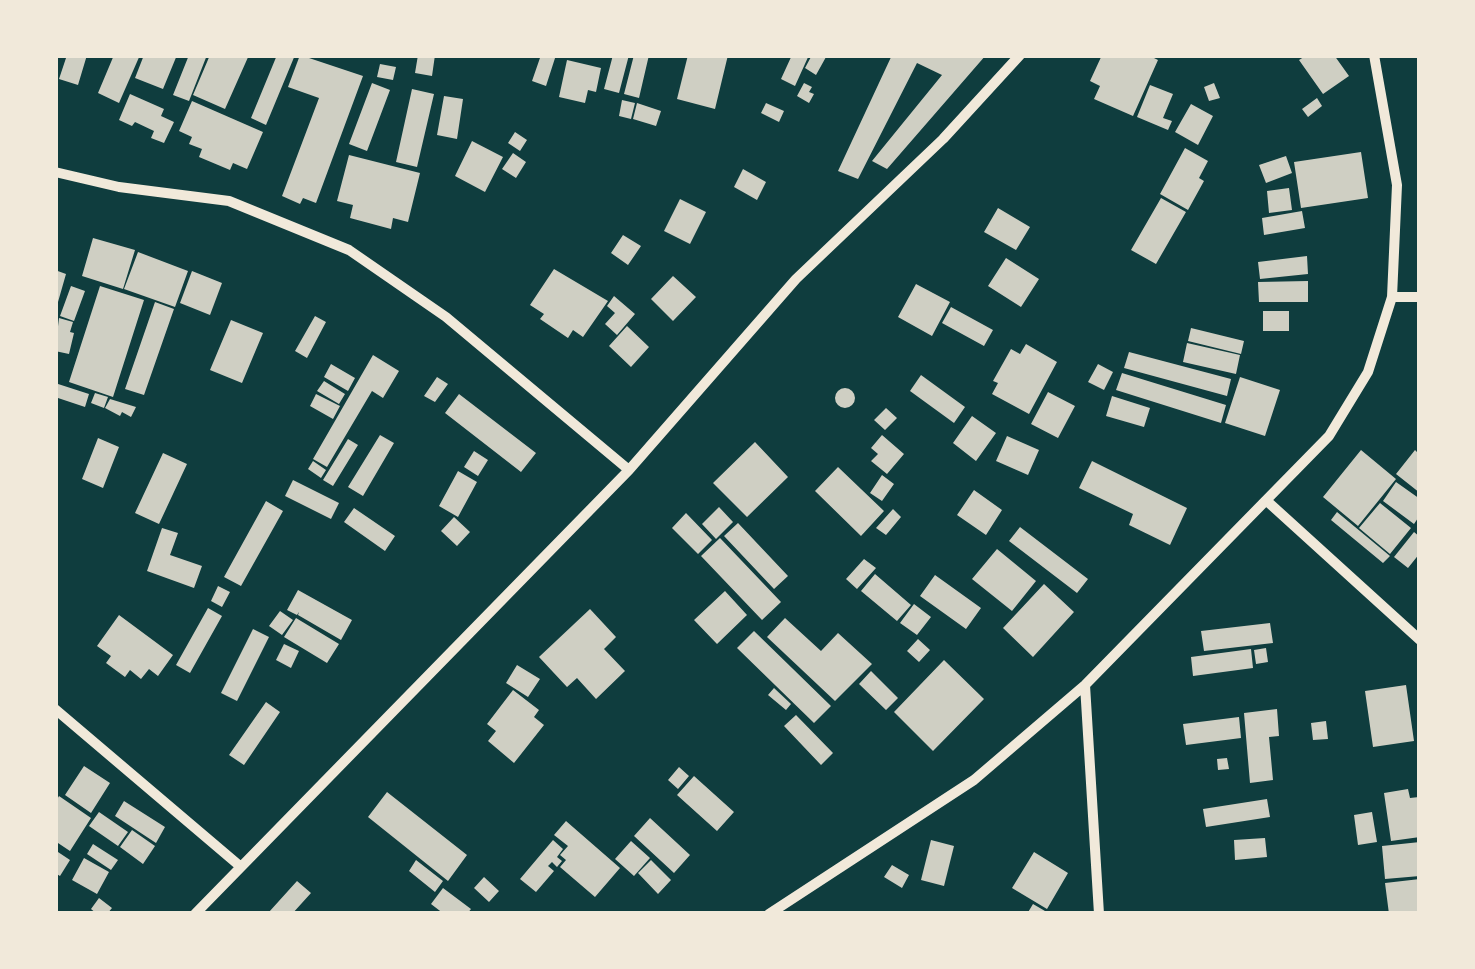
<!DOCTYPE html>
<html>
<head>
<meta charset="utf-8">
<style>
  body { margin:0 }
  #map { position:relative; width:1475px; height:969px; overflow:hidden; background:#0f3d3e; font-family:"PT Sans",sans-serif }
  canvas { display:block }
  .frame { position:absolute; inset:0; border:58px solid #f1e9da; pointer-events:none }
</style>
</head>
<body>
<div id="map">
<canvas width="1475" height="969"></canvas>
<div class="frame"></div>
</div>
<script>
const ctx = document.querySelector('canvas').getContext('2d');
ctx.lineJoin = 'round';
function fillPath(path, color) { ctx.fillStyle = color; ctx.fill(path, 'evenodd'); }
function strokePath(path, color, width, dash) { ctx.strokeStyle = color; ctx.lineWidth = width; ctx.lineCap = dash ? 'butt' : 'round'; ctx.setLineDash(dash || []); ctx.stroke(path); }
fillPath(new Path2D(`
  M67,55H87L78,85L59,79Z
  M114,55H140L119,103L98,93Z
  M144,55H177L163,89L135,78Z
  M189,55H207L189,101L173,95Z
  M210,55H249L225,109L193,95Z
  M277,55H295L266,125L251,118Z
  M300,55L363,76L316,203L303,198L300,204L282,196L319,98L288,87Z
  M418,55H435L432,76L415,73Z
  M541,55H556L546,86L532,81Z
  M613,55H629L619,93L604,89Z
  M634,55H649L639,98L624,94Z
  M688,55H728L715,109L677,99Z
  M792,55H809L795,86L781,79Z
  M812,55L826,57L816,75L805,68Z
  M892,55H986L887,169L872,161L942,75L917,63L858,179L838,171Z
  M1102,55L1117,58L1118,55H1148L1158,60L1133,116L1094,99L1100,86L1090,81Z
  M1307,55H1334L1349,76L1323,94L1299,60Z
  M567,60L601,68L596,92L588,90L585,103L559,97Z
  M380,64L396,67L393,80L377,77Z
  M372,83L390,90L367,151L349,144Z
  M804,83L812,87L809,92L814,94L809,103L797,96Z
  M1214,83L1220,98L1209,101L1204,87Z
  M1150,85L1173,94L1163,118L1172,121L1168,130L1137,117Z
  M412,89L434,94L417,167L396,162Z
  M130,94L164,109L161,116L174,122L164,143L151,138L154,131L135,122L132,126L119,120Z
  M444,96L463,99L457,139L437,135Z
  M1317,98L1322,106L1308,117L1302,109Z
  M622,100L635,103L631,119L619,116Z
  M192,101L263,132L247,169L233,163L230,170L199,157L202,149L189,144L192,137L179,131Z
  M637,103L661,111L656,126L633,119Z
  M766,103L784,111L779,122L761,113Z
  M1191,104L1213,116L1198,145L1175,132Z
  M515,132L527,140L520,151L508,143Z
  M472,141L503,157L485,192L455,176Z
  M1185,148L1208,161L1199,178L1204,181L1188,210L1160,194Z
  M1361,152L1368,198L1301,208L1294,162Z
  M513,153L526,162L516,178L502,169Z
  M349,155L420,173L408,222L393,218L391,229L350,218L353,205L337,201Z
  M1286,156L1292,173L1266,183L1259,165Z
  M743,169L766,182L757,200L734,187Z
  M1289,188L1292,210L1269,213L1267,191Z
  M1161,198L1186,212L1156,264L1131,250Z
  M680,199L706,212L690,244L664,231Z
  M998,208L1030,227L1016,250L984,232Z
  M1302,211L1305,228L1264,235L1262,218Z
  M623,235L641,246L628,265L611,253Z
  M93,238L135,250L123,289L82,276Z
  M138,252L188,271L175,307L124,289Z
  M1307,256L1308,274L1260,279L1258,262Z
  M1006,258L1039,279L1021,307L988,286Z
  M554,269L608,301L583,337L573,330L568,338L540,319L544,314L530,305Z
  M55,270L66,274L56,309H55Z
  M192,271L222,283L210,315L180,303Z
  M673,276L696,297L673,321L651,299Z
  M1308,281V302H1259L1258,282Z
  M916,284L950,302L932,336L898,317Z
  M71,286L85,291L74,321L60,316Z
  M100,286L144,300L113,397L69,382Z
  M614,296L635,314L617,335L605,324L615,313L607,306Z
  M155,302L174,309L144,395L125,389Z
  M951,307L993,330L984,346L942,323Z
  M1263,311H1289V331H1263Z
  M315,316L326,322L307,358L295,351Z
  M59,318L73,322L70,332L74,333L69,354L55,351Z
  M231,320L263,333L242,383L210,370Z
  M627,326L649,347L631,367L609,346Z
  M1191,328L1244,341L1241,354L1188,341Z
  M1187,343L1240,355L1236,374L1183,362Z
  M1026,344L1057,362L1029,414L992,394L998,383L993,381L1011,349L1020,354Z
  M1129,352L1231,379L1227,396L1124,368Z
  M373,355L399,371L383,398L372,391L327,467L313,459Z
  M331,364L355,378L348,391L324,377Z
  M1098,364L1113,372L1104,390L1088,382Z
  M1122,373L1226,405L1221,423L1116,390Z
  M921,375L965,407L954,423L910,391Z
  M437,377L448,384L435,402L424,396Z
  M1240,377L1280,390L1265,436L1225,423Z
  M324,381L345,394L339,404L317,391Z
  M55,383L89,394L85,407L55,397Z
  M835 398a10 10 0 1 1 20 0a10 10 0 1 1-20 0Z
  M1048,392L1075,406L1058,438L1031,424Z
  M95,393L108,397L104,408L91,403Z
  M316,394L340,406L333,419L310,406Z
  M459,394L536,453L521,472L445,413Z
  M1112,396L1150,408L1144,427L1106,416Z
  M110,399L136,407L131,417L122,412L120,416L105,408Z
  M886,408L897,418L885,430L874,420Z
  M972,416L996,433L976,461L953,443Z
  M380,435L394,443L363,496L348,487Z
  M882,435L904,454L887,474L871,461L878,454L871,448Z
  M1007,436L1039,450L1028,475L996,461Z
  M98,438L119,447L103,488L82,479Z
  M348,439L358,445L333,486L323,480Z
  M755,442L788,477L747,517L713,483Z
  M1361,450L1396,479L1358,526L1323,497Z
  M1415,450L1420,455V493L1396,474Z
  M474,451L488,460L478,476L464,467Z
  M163,453L187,464L159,524L135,513Z
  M313,461L326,470L321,478L308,469Z
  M1092,461L1187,508L1170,545L1129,525L1133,514L1079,488Z
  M838,467L884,511L861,536L815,491Z
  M458,471L477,482L458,517L439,506Z
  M882,475L894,484L882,501L870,493Z
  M293,480L339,503L331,519L285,496Z
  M1396,482L1420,499V515L1414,524L1383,501Z
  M974,490L1002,510L986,535L957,515Z
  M266,501L283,511L241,586L224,577Z
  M1380,503L1411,528L1390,554L1359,528Z
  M719,507L733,522L716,539L702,524Z
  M354,508L395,536L385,551L344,522Z
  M893,509L901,517L886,535L876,528Z
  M1337,512L1390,556L1383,563L1331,520Z
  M686,513L712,540L698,554L672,528Z
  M454,517L470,532L457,546L441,531Z
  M738,523L788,576L774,589L724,536Z
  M1020,527L1088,579L1077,593L1009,541Z
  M162,528L178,533L170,555L202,566L194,588L147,571Z
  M1414,532L1420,537V553L1408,568L1394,557Z
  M720,538L781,602L762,620L701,556Z
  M997,549L1036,581L1012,611L972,579Z
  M864,559L876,568L857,589L846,579Z
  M875,574L911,605L897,621L861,591Z
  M935,575L981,608L966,629L920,596Z
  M1044,584L1074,612L1033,657L1003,628Z
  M218,586L230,592L222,607L211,601Z
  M298,590L352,620L341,640L298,615L299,612L297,615L287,610Z
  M725,591L747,615L717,644L694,620Z
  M914,604L931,617L917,635L900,623Z
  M208,608L222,616L190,673L176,665Z
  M590,609L616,637L604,649L625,671L596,699L577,678L567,687L539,657Z
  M280,611L293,620L282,635L269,626Z
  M119,615L173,655L158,676L149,669L141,679L130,670L125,677L106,663L111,656L97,646Z
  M296,618L339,644L327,663L284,637Z
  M785,618L821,651L838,633L872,664L835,701L767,637Z
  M1270,623L1273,643L1204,651L1201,631Z
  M253,629L269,637L237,701L221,693Z
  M754,631L831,706L814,723L737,648Z
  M918,639L930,650L919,662L907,651Z
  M284,644L299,651L291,668L276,660Z
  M1266,648L1268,662L1256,664L1254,650Z
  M1251,649L1253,668L1193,676L1191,657Z
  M944,660L984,699L933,751L894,712Z
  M517,665L540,679L528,697L506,683Z
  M871,671L898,698L886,710L859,684Z
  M1406,685L1414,741L1373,747L1365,691Z
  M774,688L791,704L786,710L768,695Z
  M513,690L539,710L534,717L544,725L514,763L488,741L496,731L487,724Z
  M266,702L280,712L244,765L229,755Z
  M1277,709L1279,736L1269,737L1273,780L1250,783L1244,713Z
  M796,715L833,753L821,765L784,726Z
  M1239,717L1241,738L1186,745L1183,724Z
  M1326,721L1328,739L1313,740L1311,723Z
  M1227,758L1229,769L1218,770L1217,759Z
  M84,766L110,783L91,813L65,795Z
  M679,767L689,776L678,789L668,780Z
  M694,776L734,812L717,831L677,795Z
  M1408,789L1410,798L1419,797L1420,800V837L1391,841L1384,793Z
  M387,792L467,855L448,881L368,817Z
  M59,796L91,818L70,851L55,841V803Z
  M1267,799L1270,817L1206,827L1203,809Z
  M124,801L165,827L156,843L115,816Z
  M99,812L128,832L118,846L89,826Z
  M1372,812L1377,842L1358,845L1354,815Z
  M650,818L690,855L674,873L634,836Z
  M566,821L620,868L595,897L560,867L566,860L560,855L568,846L554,835Z
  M132,830L155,846L143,864L120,847Z
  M1265,838L1267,857L1235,860L1234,840Z
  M553,840L563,849L557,857L562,861L557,867L552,862L548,866L554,871L536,892L520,879Z
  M931,840L954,846L944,886L921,880Z
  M631,841L650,858L634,876L615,859Z
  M1420,842V876L1385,879L1382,846Z
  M93,844L118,860L111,870L87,854Z
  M55,850L70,860L60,876L55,873Z
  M1034,852L1068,873L1047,909L1012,888Z
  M84,858L109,872L97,894L72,880Z
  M416,860L443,881L435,892L409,871Z
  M651,860L671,880L658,894L638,873Z
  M892,865L909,875L902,888L884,877Z
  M484,877L499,891L489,902L474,888Z
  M1420,879V914H1389L1385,883Z
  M297,881L311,893L292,914H271L269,912Z
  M443,888L471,909L467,914H444L431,904Z
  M99,898L112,908L107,914H97L91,909Z
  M1033,904L1045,911L1043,914H1027Z`), '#cfcfc3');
strokePath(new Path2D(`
  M55,172L119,187L229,201L349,250L446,317L629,470
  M1392,297H1420
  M1268,502L1420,640
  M1085,685L1099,914
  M55,709L241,867
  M195,914L629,470L796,279L943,139L1020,55
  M769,914L974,780L1085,685L1329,436L1368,372L1392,297L1397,185L1374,55`), '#f1e9da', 10);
</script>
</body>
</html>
